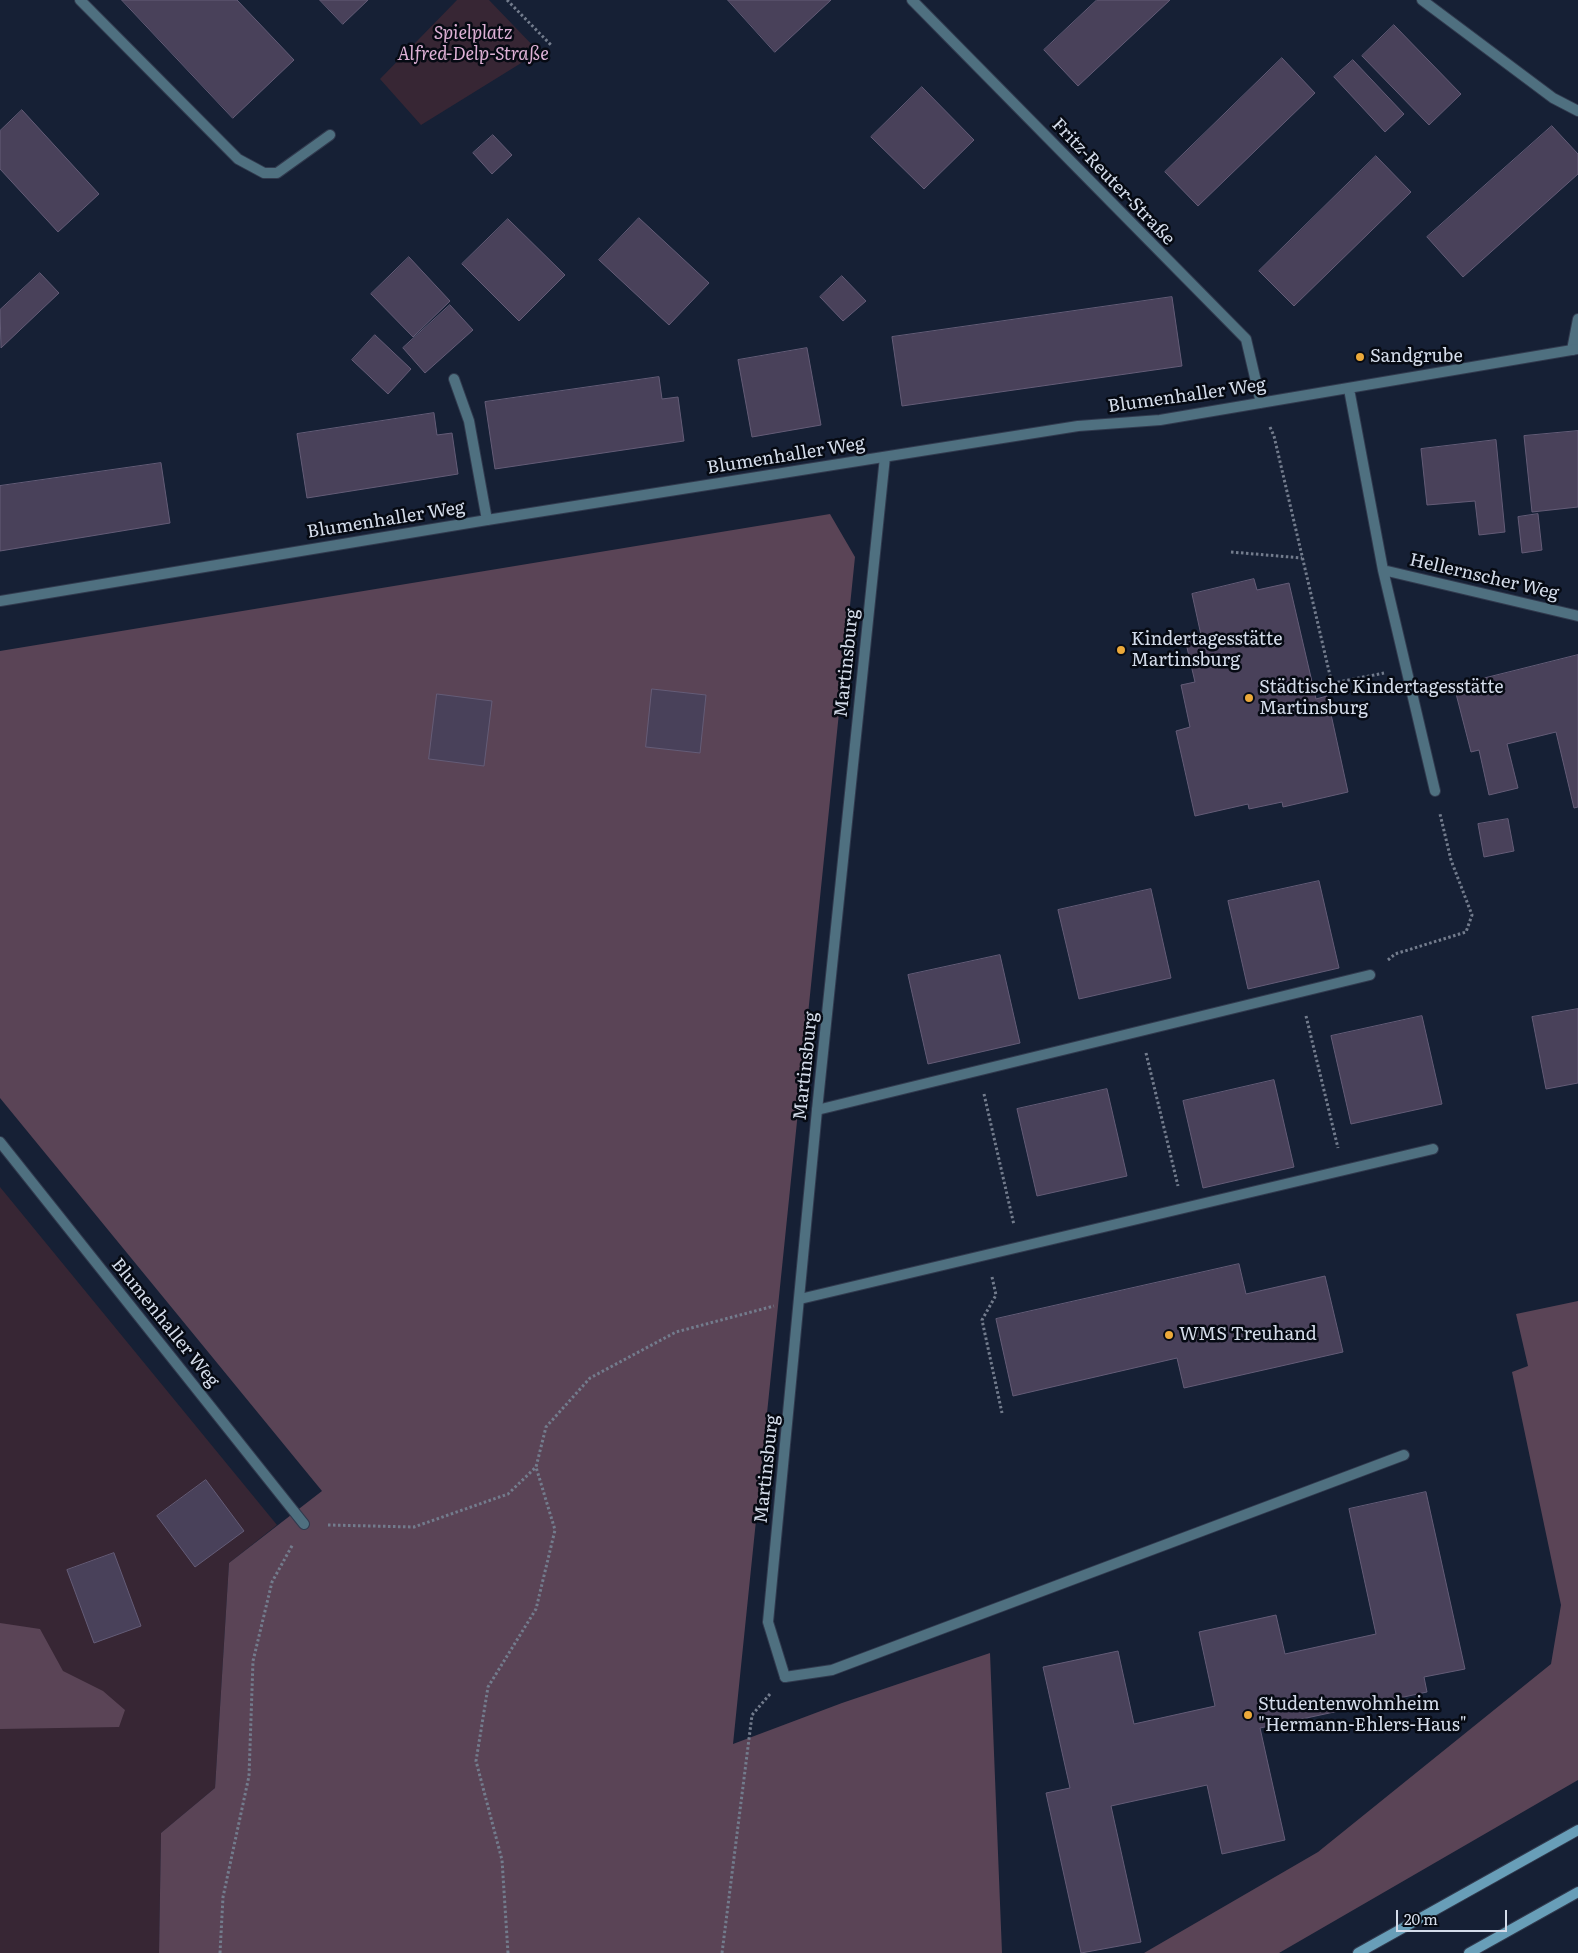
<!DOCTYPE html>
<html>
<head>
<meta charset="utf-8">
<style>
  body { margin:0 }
  #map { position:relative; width:1578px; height:1953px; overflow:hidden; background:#162035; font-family:Literata,serif }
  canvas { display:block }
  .scale { position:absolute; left:1396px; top:1910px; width:111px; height:22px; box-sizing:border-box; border:2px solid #d4dcea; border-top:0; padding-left:6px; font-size:15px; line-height:18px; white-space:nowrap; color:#d4dcea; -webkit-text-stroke:4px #060a13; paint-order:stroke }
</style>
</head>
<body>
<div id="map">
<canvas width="1578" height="1953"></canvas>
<div class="scale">20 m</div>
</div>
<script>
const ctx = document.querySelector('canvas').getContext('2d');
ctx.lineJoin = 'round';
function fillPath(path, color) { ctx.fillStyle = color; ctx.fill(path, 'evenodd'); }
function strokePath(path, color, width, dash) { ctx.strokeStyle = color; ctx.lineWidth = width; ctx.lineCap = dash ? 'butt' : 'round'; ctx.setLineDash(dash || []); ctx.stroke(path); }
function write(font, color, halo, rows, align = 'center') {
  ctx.font = font + ' Literata,serif'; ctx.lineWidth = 5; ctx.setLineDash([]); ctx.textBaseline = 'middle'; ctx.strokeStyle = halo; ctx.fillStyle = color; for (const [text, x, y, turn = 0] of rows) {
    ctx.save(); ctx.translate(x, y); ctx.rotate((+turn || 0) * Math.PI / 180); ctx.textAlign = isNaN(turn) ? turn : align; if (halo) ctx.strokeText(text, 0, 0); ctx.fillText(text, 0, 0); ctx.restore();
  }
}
fillPath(new Path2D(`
  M457,0H489L539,52L421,125L380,79Z
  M0,1187L277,1525L229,1563L215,1788L161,1833L159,1953H0Z`), '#372634');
fillPath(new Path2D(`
  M830,514L855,557L733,1744L842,1703L990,1653L1002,1953H159L161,1833L215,1788L229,1563L322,1491L0,1098V651Z
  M1578,1301V1780L1279,1953H1144L1318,1852L1551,1664L1561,1605L1512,1372L1528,1366L1516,1314Z
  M0,1623L40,1629L63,1671L103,1691L125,1710L119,1727L0,1729Z`), '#5a4456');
const building = new Path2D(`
  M122,0H237L294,60L233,118Z
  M320,0H368L343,24Z
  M728,0H831L775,52Z
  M1097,0H1170L1078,86L1044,50Z
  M1394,25L1461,94L1429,125L1362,56Z
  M1282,58L1315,93L1198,206L1165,172Z
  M1353,60L1404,114L1385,132L1334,77Z
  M922,87L974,140L924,189L871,137Z
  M22,110L99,194L58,232L0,169V131Z
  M1552,126L1578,154V174L1463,277L1427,237Z
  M493,135L512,155L492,174L473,153Z
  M1376,156L1411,192L1294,306L1259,271Z
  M639,218L709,283L669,325L599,260Z
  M508,219L565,275L519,321L462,264Z
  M409,257L450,301L413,337L371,294Z
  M40,273L59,293L1,348L0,310Z
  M842,276L866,301L843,321L820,297Z
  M1172,297L1182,366L902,406L892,337Z
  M450,305L473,330L425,373L403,348Z
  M375,335L411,369L388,394L352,360Z
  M807,348L821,425L752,437L738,360Z
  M659,377L662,399L678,397L684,441L495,469L485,402Z
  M434,413L437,435L452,433L458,474L307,498L297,434Z
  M1578,431V507L1532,512L1524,436Z
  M1496,440L1505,532L1479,535L1475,501L1427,505L1421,449Z
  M161,463L170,523L0,551V486Z
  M1538,514L1542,550L1522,553L1518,517Z
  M1254,579L1257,590L1289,583L1316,699L1327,696L1348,792L1283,807L1282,802L1249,809L1248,804L1195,816L1176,731L1190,727L1181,685L1195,682L1185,639L1201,635L1192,594Z
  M1578,655V807L1574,808L1556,732L1507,744L1518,788L1489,795L1479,750L1471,752L1454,686Z
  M652,689L706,695L700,753L646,747Z
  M437,694L492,701L484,766L429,759Z
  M1508,819L1514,851L1484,857L1478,824Z
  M1319,881L1339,968L1248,989L1228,901Z
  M1151,889L1171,978L1079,999L1058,910Z
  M1000,955L1020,1043L928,1064L908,975Z
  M1578,1009V1083L1546,1089L1532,1017Z
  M1422,1016L1442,1104L1351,1124L1331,1036Z
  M1274,1080L1294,1167L1203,1188L1183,1101Z
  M1107,1089L1127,1176L1037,1196L1017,1109Z
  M1239,1264L1246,1294L1325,1276L1343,1352L1184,1388L1177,1358L1013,1396L996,1319Z
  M206,1480L244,1531L195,1567L157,1516Z
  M1426,1492L1465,1669L1424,1677L1427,1692L1260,1728L1285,1840L1222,1854L1207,1785L1111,1806L1141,1942L1081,1953L1046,1793L1070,1788L1043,1667L1118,1651L1134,1724L1215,1706L1199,1632L1276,1615L1285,1654L1376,1634L1349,1509Z
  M114,1553L141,1626L94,1643L67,1570Z`);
fillPath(building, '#49415a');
strokePath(building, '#645c77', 1);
const service = new Path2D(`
  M80,0L238,159L264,173H277L330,135
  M1572,350L1578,319
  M454,379L469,421L487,520
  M817,1110L1370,975
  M800,1299L1433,1149
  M785,1677L832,1670L1404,1455`);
const minor = new Path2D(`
  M912,0L1246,339L1261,403
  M1422,0L1553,98L1578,111
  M1349,389L1383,570L1435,791
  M1383,570L1578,616
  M0,601L487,520L1078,426L1160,420L1578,349
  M0,1142L304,1524
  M785,1677L768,1622L817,1110L885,457`);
const secondary = new Path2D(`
  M1358,1953L1578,1830
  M1469,1953L1578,1892`);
strokePath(service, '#313a4e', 12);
strokePath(minor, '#313a4e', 12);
strokePath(secondary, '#313a4e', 12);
strokePath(new Path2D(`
  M507,0L551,45
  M1270,427L1274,436L1332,684
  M1231,552L1302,558
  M1313,687L1384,673
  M1388,960L1395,954L1466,932L1472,915L1451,860L1440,814
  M1306,1016L1338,1148
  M1146,1053L1178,1186
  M984,1094L1014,1225
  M992,1277L996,1295L982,1320L1002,1413
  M328,1525L414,1527L508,1494L536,1467L546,1427L590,1378L676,1332L774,1306
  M220,1953L223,1897L249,1776L253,1661L272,1582L293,1544
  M508,1953L502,1860L476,1761L488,1687L536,1609L555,1530L536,1467
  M722,1953L752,1715L770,1694`), '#737c8d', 3, [2.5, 2.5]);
strokePath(service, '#4f7080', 10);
strokePath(minor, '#4f7080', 10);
strokePath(secondary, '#689eb8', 10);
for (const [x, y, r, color] of [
  [1360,357,5,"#eca93a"],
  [1121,650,5,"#eca93a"],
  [1249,698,5,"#eca93a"],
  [1169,1335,5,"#eca93a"],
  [1248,1715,5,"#eca93a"]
]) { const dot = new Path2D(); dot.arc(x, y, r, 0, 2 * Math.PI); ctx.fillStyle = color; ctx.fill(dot); strokePath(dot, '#060a13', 2); }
write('italic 18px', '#deb1d6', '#060a13', [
  ["Spielplatz",473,34],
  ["Alfred-Delp-Straße",473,55]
]);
write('18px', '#d4dcea', '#060a13', [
  ["Fritz-Reuter-Straße",1113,182,46],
  ["Blumenhaller Weg",1187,396,-8],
  ["Blumenhaller Weg",786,456,-9],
  ["Blumenhaller Weg",386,520,-9],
  ["Hellernscher Weg",1484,577,13],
  ["Martinsburg",847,663,-84],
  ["Martinsburg",806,1066,-84],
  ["Blumenhaller Weg",165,1323,51],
  ["Martinsburg",767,1469,-84]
]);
write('18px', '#d4dcea', '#060a13', [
  ["Sandgrube",1370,357],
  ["Kindertagesstätte",1131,640],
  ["Martinsburg",1131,661],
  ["Städtische Kindertagesstätte",1259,688],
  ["Martinsburg",1259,709],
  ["WMS Treuhand",1179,1335],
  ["Studentenwohnheim",1258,1705],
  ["\"Hermann-Ehlers-Haus\"",1258,1726]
], 'left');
</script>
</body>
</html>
